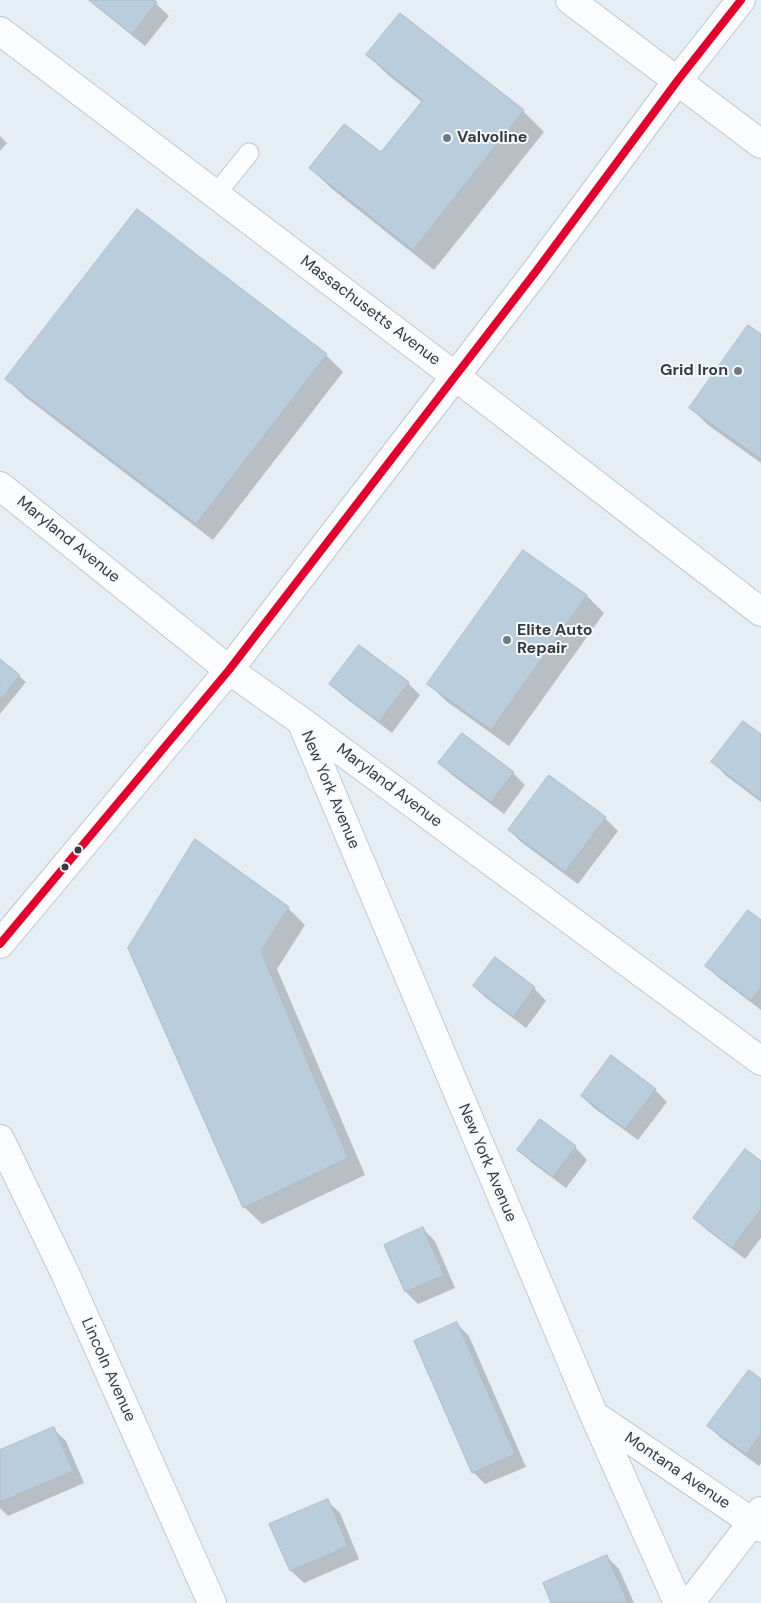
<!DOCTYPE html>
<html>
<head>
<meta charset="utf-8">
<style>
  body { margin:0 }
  canvas { display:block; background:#e5edf5 }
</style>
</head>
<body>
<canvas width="761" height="1603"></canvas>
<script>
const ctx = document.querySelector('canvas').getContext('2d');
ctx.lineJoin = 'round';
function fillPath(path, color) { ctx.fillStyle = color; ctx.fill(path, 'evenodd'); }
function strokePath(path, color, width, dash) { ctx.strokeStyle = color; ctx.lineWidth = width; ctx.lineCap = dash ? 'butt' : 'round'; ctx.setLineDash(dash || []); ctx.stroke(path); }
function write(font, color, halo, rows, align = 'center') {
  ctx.font = font + ' "DM Sans",sans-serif'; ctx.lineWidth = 4; ctx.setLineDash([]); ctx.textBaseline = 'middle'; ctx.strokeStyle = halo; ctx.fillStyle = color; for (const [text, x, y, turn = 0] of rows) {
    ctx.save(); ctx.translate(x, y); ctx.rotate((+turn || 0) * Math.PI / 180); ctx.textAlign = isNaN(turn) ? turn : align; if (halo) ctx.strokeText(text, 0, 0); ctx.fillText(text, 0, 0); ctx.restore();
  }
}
fillPath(new Path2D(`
  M89,0H152L169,16L145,46Z
  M400,14L523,111L544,132L434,270L331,188L310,168L381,154L422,102L388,75L368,55Z
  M0,136L7,143L0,151Z
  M761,335V463L708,425L691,408Z
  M326,355L343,372L213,540L24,396L7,379Z
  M523,552L587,596L604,613L509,746L446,701L429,684Z
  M0,660L26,682L0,714Z
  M408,683L420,695L392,733L343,696L330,684Z
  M761,736V802L725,775L713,762Z
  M440,763L513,773L525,785L504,814L452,775Z
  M549,776L605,818L618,831L578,884L521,842L509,829Z
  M288,908L305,925L277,969L365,1175L262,1224L244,1207L130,948Z
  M761,921V1010L719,978L707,966Z
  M495,959L534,988L546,1001L526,1028L486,998L474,986Z
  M655,1090L667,1102L638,1140L594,1108L582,1096Z
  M540,1121L575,1147L587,1160L566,1188L531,1162L519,1150Z
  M761,1163V1238L745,1259L707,1230L694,1218Z
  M423,1229L435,1241L455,1288L418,1304L406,1292Z
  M456,1323L469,1336L526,1467L485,1484L473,1472Z
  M761,1381V1463L759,1466L721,1438L709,1426Z
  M53,1429L66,1441L84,1483L8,1516L0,1508V1452Z
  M327,1501L340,1513L359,1559L304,1583L291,1571L271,1525Z
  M607,1557L619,1569L634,1603H553Z`), '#0003');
const building = new Path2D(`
  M89,0H154L157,2L132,34Z
  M400,13L524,110L413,250L309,168L344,124L381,152L423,100L366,55Z
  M137,209L327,354L196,524L5,379Z
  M748,325L761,334V459L689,408Z
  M523,550L587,595L491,730L427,684Z
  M359,645L409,682L379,722L329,684Z
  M0,659L20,675L0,700Z
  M743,721L761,734V800L711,762Z
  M462,733L514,772L491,802L438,763Z
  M549,775L606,817L565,872L508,830Z
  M195,839L289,907L261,951L348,1158L243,1208L128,948Z
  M748,910L761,920V987L751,1001L705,966Z
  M495,957L535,987L513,1017L473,986Z
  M611,1055L656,1089L625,1129L581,1096Z
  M540,1119L576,1146L553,1177L517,1150Z
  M745,1149L761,1161V1209L732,1248L693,1218Z
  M423,1227L444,1275L405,1292L384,1245Z
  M457,1322L515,1454L472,1473L414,1341Z
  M749,1370L761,1379V1434L746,1454L707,1426Z
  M54,1427L73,1471L0,1502V1450Z
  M328,1499L348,1546L290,1571L269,1524Z
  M607,1555L628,1603H551L543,1583Z`);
fillPath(building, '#b9cddc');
strokePath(building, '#b3bac1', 1);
const service = new Path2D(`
  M216,194L249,153`);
const minor = new Path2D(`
  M570,0L761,144
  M0,31L455,376L761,612
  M0,486L229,670L301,721L761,1061
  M301,721L594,1415L678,1603
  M594,1415L761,1528
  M690,1603L761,1511`);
const tertiary = new Path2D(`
  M0,1139L65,1273L212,1603`);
const primary = new Path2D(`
  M0,944L229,670L537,270L678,80L741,0`);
strokePath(service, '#c0c7ce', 21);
strokePath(minor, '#c0c7ce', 30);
strokePath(tertiary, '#c0c7ce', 30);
strokePath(primary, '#c0c7ce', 30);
strokePath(service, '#fbfcfe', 19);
strokePath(minor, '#fbfcfe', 28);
strokePath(tertiary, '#fbfcfe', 28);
strokePath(primary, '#fbfcfe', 28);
strokePath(new Path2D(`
  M0,944L229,670L537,270L678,80L741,0`), '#e4002b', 8);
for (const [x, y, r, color] of [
  [447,138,5,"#727a81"],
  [738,371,5,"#727a81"],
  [507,640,5,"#727a81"],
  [78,850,4.5,"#343c42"],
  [65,867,4.5,"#343c42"]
]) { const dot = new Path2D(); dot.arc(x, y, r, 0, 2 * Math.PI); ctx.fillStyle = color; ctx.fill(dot); strokePath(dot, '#f5f9fd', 2); }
write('bold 16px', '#343c42', '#f5f9fd', [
  ["Valvoline",457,138],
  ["Grid Iron",728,371,"right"],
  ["Elite Auto",517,631],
  ["Repair",517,649]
], 'left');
write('16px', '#343c42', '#f5f9fd', [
  ["Massachusetts Avenue",370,311,37],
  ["Maryland Avenue",68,540,39],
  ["Maryland Avenue",389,786,37],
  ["New York Avenue",330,790,67],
  ["New York Avenue",487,1163,67],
  ["Lincoln Avenue",108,1370,66],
  ["Montana Avenue",677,1471,34]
]);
</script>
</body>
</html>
